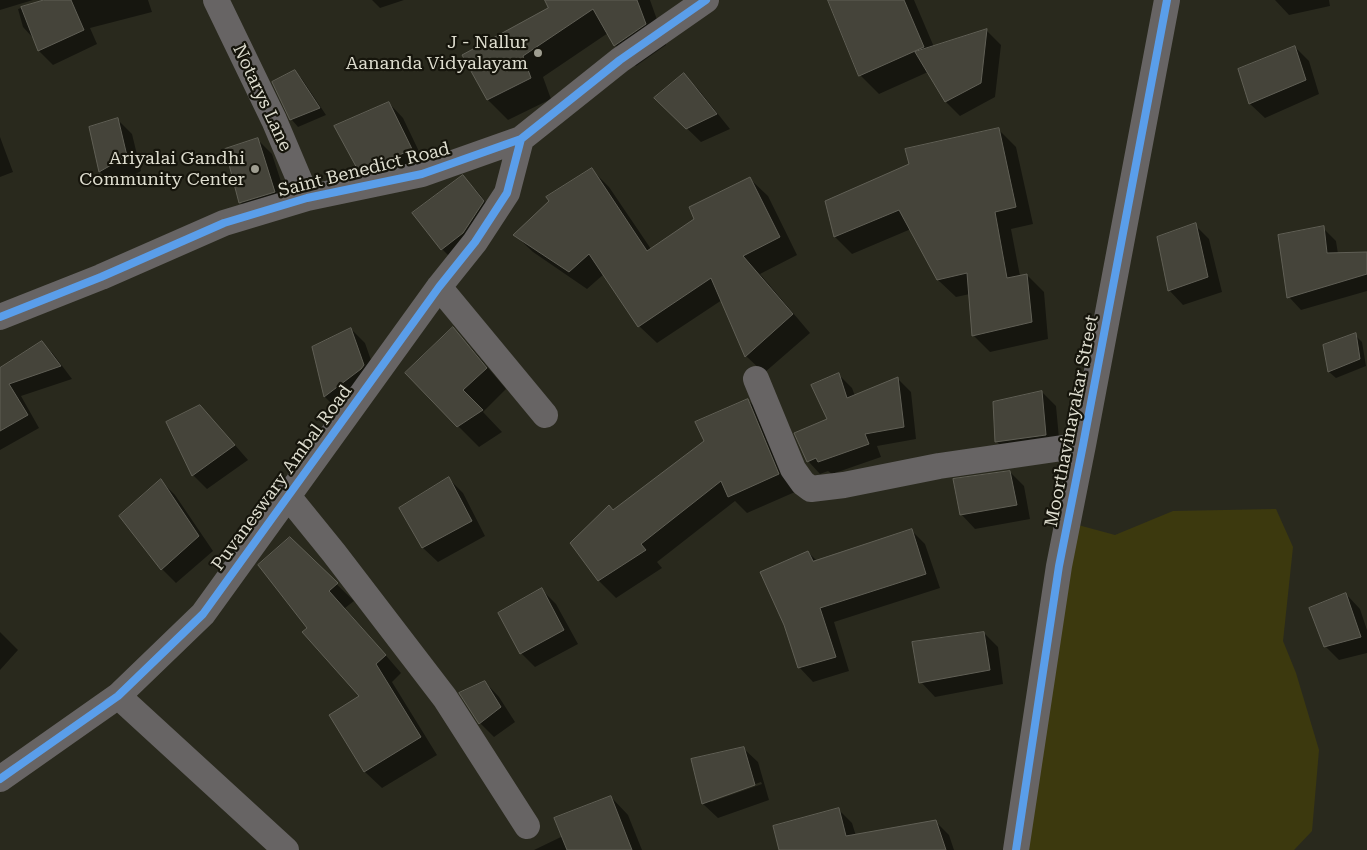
<!DOCTYPE html>
<html>
<head>
<meta charset="utf-8">
<style>
  body { margin:0 }
  canvas { display:block; background:#29291d }
</style>
</head>
<body>
<canvas width="1367" height="850"></canvas>
<script>
const ctx = document.querySelector('canvas').getContext('2d');
ctx.lineJoin = 'round';
function fillPath(path, color) { ctx.fillStyle = color; ctx.fill(path, 'evenodd'); }
function strokePath(path, color, width, dash) { ctx.strokeStyle = color; ctx.lineWidth = width; ctx.lineCap = dash ? 'butt' : 'round'; ctx.setLineDash(dash || []); ctx.stroke(path); }
function write(font, color, halo, rows, align = 'center') {
  ctx.font = font + ' "Roboto Serif",serif'; ctx.lineWidth = 4.5; ctx.setLineDash([]); ctx.textBaseline = 'middle'; ctx.strokeStyle = halo; ctx.fillStyle = color; for (const [text, x, y, turn = 0] of rows) {
    ctx.save(); ctx.translate(x, y); ctx.rotate((+turn || 0) * Math.PI / 180); ctx.textAlign = isNaN(turn) ? turn : align; if (halo) ctx.strokeText(text, 0, 0); ctx.fillText(text, 0, 0); ctx.restore();
  }
}
fillPath(new Path2D(`
  M1276,509L1293,547L1283,641L1296,673L1319,750L1312,831L1294,850H1016L1067,522L1115,535L1173,511Z`), '#3c390e');
fillPath(new Path2D(`
  M0,0H33L0,10Z
  M48,0H148L152,12L90,28L97,44L53,65L39,51L34,39L23,27L18,9Z
  M372,0H404L380,8Z
  M546,0H650L666,45L636,66L615,45L608,33L543,77L551,99L508,120L488,100L549,9Z
  M829,0H914L934,47L987,31L1001,45L995,97L960,116L946,102L928,72L879,94L860,75Z
  M1275,0H1329L1330,6L1289,15Z
  M1295,47L1309,61L1319,94L1265,118L1250,104L1239,70Z
  M295,72L302,79L326,115L298,127L292,120L274,82Z
  M683,75L698,89L730,129L701,142L670,112Z
  M389,103L403,118L425,164L375,185L360,171Z
  M118,120L132,134L141,171L114,186L100,172L91,128Z
  M999,130L1016,147L1033,224L1011,229L1020,276L1027,275L1044,292L1048,339L990,352L973,335L970,294L956,297L938,280L911,229L852,254L835,237L826,201Z
  M0,137L13,172L0,177Z
  M258,140L272,154L289,206L254,217L240,202Z
  M591,169L609,187L651,249L696,219L750,179L768,196L797,255L760,274L810,333L764,373L746,356L722,300L657,343L639,326L604,274L587,289L533,252L515,235Z
  M463,177L477,191L497,216L456,263L442,249L414,214Z
  M1195,225L1209,239L1222,292L1183,305L1169,290Z
  M1323,228L1336,241L1338,254H1367V291L1301,310L1289,297Z
  M351,329L365,343L378,380L339,411L325,397L313,348Z
  M453,329L473,350L506,389L483,412L502,432L479,447L458,426Z
  M1355,335L1362,342L1366,366L1336,378L1329,372L1324,346Z
  M42,342L54,355L72,379L21,396L39,428L0,450V369Z
  M839,375L852,388L855,396L898,379L911,392L916,439L877,446L881,457L832,474L828,471L820,474L808,461L829,420Z
  M1042,392L1056,406L1060,449L1011,456L997,442Z
  M748,400L765,418L795,492L747,513L735,501L657,562L662,568L616,598L599,581L572,543L705,441Z
  M214,421L248,460L207,489L193,475Z
  M1010,472L1024,486L1030,519L975,529L961,514Z
  M449,479L463,493L485,536L438,562L423,548L401,509Z
  M161,481L175,495L213,551L176,583L162,569Z
  M911,530L925,544L940,588L834,622L849,671L813,682L799,667L808,552L817,561Z
  M290,539L354,601L345,608L401,673L392,682L437,755L382,788L365,772L361,696L309,628Z
  M542,590L556,604L578,644L535,667L521,653Z
  M1346,594L1360,609L1367,630V653L1339,660L1325,646Z
  M0,632L18,650L0,670Z
  M984,633L998,647L1003,684L935,697L921,682Z
  M485,682L499,697L515,722L494,737L480,723Z
  M743,748L758,762L769,800L718,818L703,804L692,760ZM761,782L762,784L711,802V800Z
  M611,797L628,815L642,850H534L563,836Z
  M838,809L852,823L856,836L935,821L949,835L954,850H781Z`), '#0007');
const building = new Path2D(`
  M44,0H71L84,30L38,51L21,7Z
  M545,0H637L646,24L614,46L593,9L523,56L531,78L487,100L462,55L548,8Z
  M828,0H904L924,47L859,76Z
  M987,29L981,83L945,102L915,52Z
  M1295,46L1306,80L1249,104L1238,69Z
  M295,70L320,108L290,120L272,82Z
  M684,73L717,114L686,129L654,98Z
  M389,102L412,149L368,170L359,172L334,126Z
  M118,118L127,156L99,172L89,127Z
  M999,128L1016,207L995,212L1007,278L1027,274L1032,322L972,336L967,273L937,280L899,210L834,237L825,201L909,164L905,149Z
  M258,138L275,192L239,203L225,149Z
  M592,168L647,251L694,219L689,207L750,177L780,237L743,256L793,314L745,357L711,278L638,327L589,254L569,272L513,235L549,201L546,197Z
  M463,175L484,201L463,233L441,250L412,213Z
  M1196,223L1208,277L1168,291L1157,237Z
  M1324,226L1327,253L1367,252V274L1287,298L1278,235Z
  M453,327L487,368L463,390L483,410L457,427L405,373Z
  M351,328L364,365L361,369L324,397L312,347Z
  M1356,333L1360,359L1328,372L1323,345Z
  M42,341L61,366L9,384L28,415L0,431V368Z
  M839,373L847,398L898,377L904,427L865,434L869,444L818,462L816,458L807,462L794,433L827,419L811,385Z
  M1042,391L1046,435L995,442L993,402Z
  M748,399L779,474L728,497L721,481L641,544L646,550L598,581L570,543L609,505L613,510L704,441L695,422Z
  M200,405L235,445L192,476L166,422Z
  M1010,471L1017,505L960,515L953,479Z
  M449,477L472,521L422,548L399,508Z
  M161,479L199,536L161,570L119,516Z
  M912,529L926,574L820,608L836,657L798,668L784,625L760,572L808,551L813,561Z
  M290,537L337,582L338,583L329,591L386,655L376,664L421,737L364,772L329,715L359,696L302,632L307,628L258,565Z
  M542,588L564,630L520,654L498,613Z
  M1346,593L1361,637L1324,647L1309,608Z
  M984,632L990,670L919,683L912,642Z
  M485,681L501,707L479,724L459,693Z
  M744,747L755,785L702,804L691,759Z
  M611,796L632,850H567L554,818Z
  M839,808L846,836L936,820L946,850H779L773,826Z`);
fillPath(building, '#45443a');
strokePath(building, '#605f55', 1);
strokePath(new Path2D(`
  M216,0L274,120L307,198
  M439,287L545,415
  M0,317L101,277L224,223L307,198L422,174L521,139L620,60L706,0
  M756,379L793,469L803,483L811,489L844,485L939,466L1083,445
  M287,495L334,553L445,698L527,826
  M118,696L286,850
  M0,779L118,696L203,614L439,287L475,242L507,193L521,139
  M1016,850L1059,566L1083,445L1167,0`), '#676464', 26);
strokePath(new Path2D(`
  M0,317L101,277L224,223L307,198L422,174L521,139L620,60L706,0
  M0,779L118,696L203,614L439,287L475,242L507,193L521,139
  M1016,850L1059,566L1083,445L1167,0`), '#5a9eea', 8);
for (const [x, y, r, color] of [
  [538,53,5,"#9f9e91"],
  [255,169,5,"#9f9e91"]
]) { const dot = new Path2D(); dot.arc(x, y, r, 0, 2 * Math.PI); ctx.fillStyle = color; ctx.fill(dot); strokePath(dot, '#16150c', 2); }
write('18px', '#deddcf', '#16150c', [
  ["J - Nallur",528,43],
  ["Aananda Vidyalayam",528,64],
  ["Ariyalai Gandhi",245,159],
  ["Community Center",245,180]
], 'right');
write('18px', '#deddcf', '#16150c', [
  ["Notarys Lane",262,98,65],
  ["Saint Benedict Road",364,170,-14],
  ["Moorthavinayakar Street",1072,421,-79],
  ["Puvaneswary Ambal Road",282,478,-54]
]);
</script>
</body>
</html>
